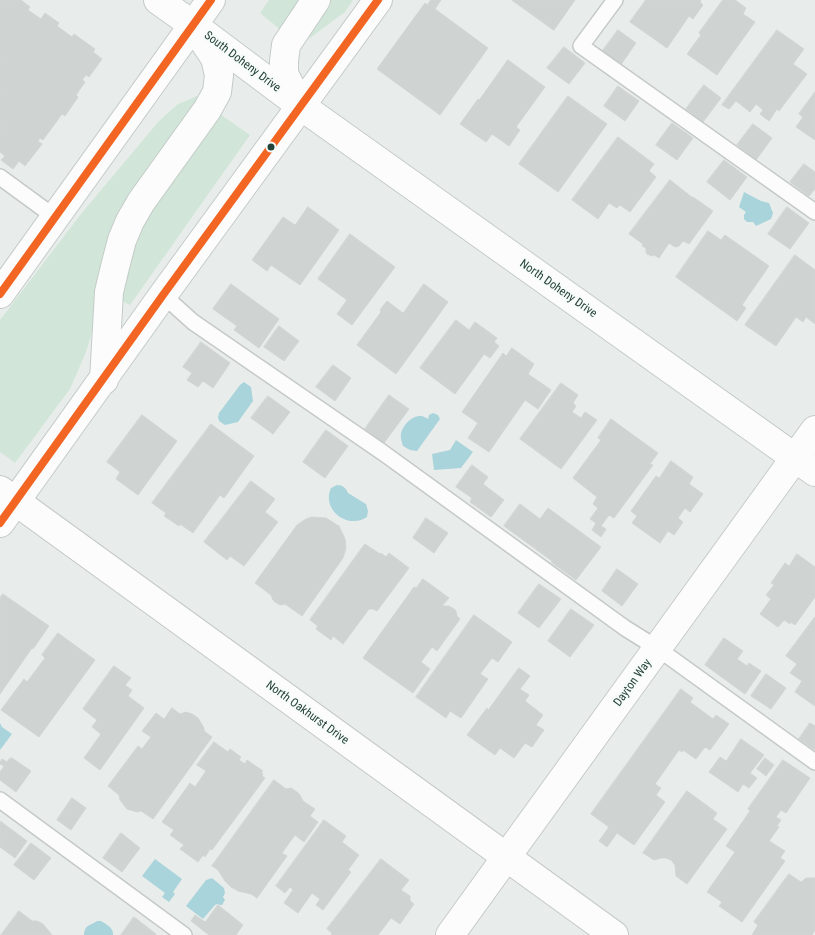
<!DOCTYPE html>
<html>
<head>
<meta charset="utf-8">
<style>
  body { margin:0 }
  canvas { display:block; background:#e8edeb }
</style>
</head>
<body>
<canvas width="815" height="935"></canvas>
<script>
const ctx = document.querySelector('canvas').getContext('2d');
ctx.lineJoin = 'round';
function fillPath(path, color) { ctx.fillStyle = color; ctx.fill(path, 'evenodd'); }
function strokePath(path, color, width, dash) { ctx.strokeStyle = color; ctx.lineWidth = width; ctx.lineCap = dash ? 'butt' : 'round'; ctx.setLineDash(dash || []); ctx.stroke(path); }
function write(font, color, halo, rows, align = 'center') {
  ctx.font = font + ' "Roboto Condensed",sans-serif'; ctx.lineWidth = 4.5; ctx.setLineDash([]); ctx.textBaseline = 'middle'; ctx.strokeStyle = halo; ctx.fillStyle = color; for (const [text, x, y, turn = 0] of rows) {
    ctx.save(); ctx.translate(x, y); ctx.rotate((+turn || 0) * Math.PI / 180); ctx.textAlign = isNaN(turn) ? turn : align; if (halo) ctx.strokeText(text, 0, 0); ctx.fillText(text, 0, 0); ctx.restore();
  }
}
fillPath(new Path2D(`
  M269,0H305L282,31L260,13Z
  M329,0H353L345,12L310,38L304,34Z
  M197,96L203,100L97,316L86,352L70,389L15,463L0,452V320L81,214L159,121L178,104Z
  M217,112L250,135L130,305L120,300L140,222Z`), '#d1e6d8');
fillPath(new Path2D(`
  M744,192L761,201L769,203L773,213L771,219L756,226L753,222H747L744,219V215L746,212L739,207Z
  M244,382L251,387L253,401L238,422L225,425L219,421L218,417L219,413L240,385Z
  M433,413L438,415L440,419L417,451L410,450L403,446C402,442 400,437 401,434C402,426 412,415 421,416C423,416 426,418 428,419L429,415Z
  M456,440L473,452L461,468L434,470L432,454L450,450Z
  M337,485C343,485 346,488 348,493L366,504L368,511L367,517C348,530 321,510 331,488Z
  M0,723L2,727L12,734L0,750Z
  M155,859L182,879L173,892L175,894L169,902L162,897L165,893L142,876Z
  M212,878L224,888L225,893L223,897L225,900L222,905H220L217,904L215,905L203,919L186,906L206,880Z
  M97,921H101C106,924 114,928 113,935H84C85,924 90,926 97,921Z`), '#a9d4db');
const building = new Path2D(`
  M0,0H21L30,7L28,10L41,19L45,13L59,23L57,26L72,37L74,34L95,49L93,52L102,59L89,77L86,75L82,80L85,82L76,95L78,97L65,116L62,114L43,140L40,138L38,141L42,144L25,166L19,161L13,169L1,160L5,156L0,152Z
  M431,0H441L435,9L488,48L440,115L377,69L425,3L427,5Z
  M512,0H575L554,30Z
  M646,0H701L700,2L703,5L693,19L689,16L667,48L630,22Z
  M723,0H735L746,8L743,14L755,22L717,75L687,54L701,35L699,33Z
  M618,30L636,43L620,66L601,53Z
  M777,30L804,49L793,64L807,74L779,111L777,109L769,121L760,114L763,110L756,104L750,112L736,101L729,109L722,105Z
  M564,47L585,63L569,84L547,68Z
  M508,60L545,87L516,127L520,130L509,146L492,134L486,142L460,124L478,99L479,100Z
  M704,85L721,98L703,122L686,109Z
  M618,86L639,101L625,121L604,106Z
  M815,92V140L796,127L803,117L799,114Z
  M568,96L607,124L558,192L519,164Z
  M672,123L693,138L677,160L656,145Z
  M753,124L772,138L756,160L737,145Z
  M618,137L654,164L649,171L656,177L630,212L620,205L617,208L609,203L598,219L572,200Z
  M724,160L747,177L730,200L707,182Z
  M804,164L815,172V189L809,196L790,182Z
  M670,180L693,198V197L713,211L689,244L683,241L679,246L675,247L669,243L659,258L654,255L652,256L647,254L646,252V248L642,246L643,244L629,234Z
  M308,207L339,230L300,285L271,265L267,271L252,260L283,217L295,225Z
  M787,207L809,223L790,249L768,234Z
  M708,231L721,240L725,235L769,266L742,305L746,308L737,321L676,277Z
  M350,234L395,267L352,325L337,314L347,300L318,279Z
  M795,255L815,270V324L806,317L803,322L796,317L776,346L745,325Z
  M231,284L279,319L259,348L234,330L237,326L213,309Z
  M424,284L448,302L396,374L357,345L381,312L380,310L387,301L403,313Z
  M456,320L469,330L475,322L497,338L494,342L499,346L490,358L484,354L455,394L420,368Z
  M279,326L299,341L284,361L264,347Z
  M201,342L230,363L213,388L203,381L198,387L187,380L192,373L183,367Z
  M512,348L534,364L528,374L551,390L538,409L525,400L489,452L468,438L478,423L462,412L503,353L506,356Z
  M333,365L351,378L335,401L316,387Z
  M561,383L578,395L573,403L576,406L572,412L581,418L585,412L597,420L561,469L520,439Z
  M389,395L409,409L384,443L365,429Z
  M268,396L290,412L273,434L251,418Z
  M142,415L177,441L138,495L116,479L120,472L107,462Z
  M611,419L658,453L650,464L653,465L614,518L609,515L601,526L606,529L601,537L592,530L596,523L590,519L598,508L593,504L597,497L573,478L601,440L598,438Z
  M211,424L254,456L224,498L220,495L193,533L180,524L179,526L164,516L166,513L152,503Z
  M326,430L348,446L325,478L303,462Z
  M671,461L693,477L689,484L703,494L690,512L685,508L678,518L683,522L674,535L668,531L660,543L632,523L637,516L631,511L656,476L659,478Z
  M472,465L488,477L483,484L504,500L491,517L470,502L472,498L456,487Z
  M251,481L275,499L265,512L278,522L244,566L230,556L227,560L204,542Z
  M520,504L540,519L548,508L601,547L576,580L551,562L552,561L504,526Z
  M312,517L326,518L339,526L345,539L346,548L343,558L302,616L285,604L280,605L275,602L273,600L271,595L255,583L297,525L306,519Z
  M426,518L448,533L434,553L413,538Z
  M365,544L380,554L381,553L386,557L389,553L409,568L377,611L373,609H369L343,644L333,636L331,640L316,629L318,626L310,620Z
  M797,554L815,567V597L795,625L791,622L790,624L784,620L778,627L760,614L771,599L766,595L774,585L771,583L785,563L789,566Z
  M617,569L638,584L622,606L602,591Z
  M423,579L449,598L442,606H449L454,609L456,611L457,616L460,619L437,651L432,647L421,662L430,669L413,693L363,658L414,587L416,588Z
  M539,584L561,599L539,628L518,613Z
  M3,594L49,626L33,649L32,648L0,694V598Z
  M571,609L594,625L570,657L548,641Z
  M474,615L512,642L498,662L492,658L480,674L488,679L461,718L450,711L446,718L416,697Z
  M815,617V706L795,692L802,681L790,673L797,664L786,656Z
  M58,633L95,660L39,737L1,710L24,679L27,682L45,658L42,655Z
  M724,638L743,651L737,659L747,666L749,663L761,671L745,694L705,665Z
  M114,666L131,678L125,685L132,690L128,696L144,708L100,770L84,758L101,734L92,727L97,720L83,709Z
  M519,668L530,676L520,689L529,695L525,701L543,715L536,725L544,730L532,747L525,743L514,758L500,748L495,755L467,735L487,708L488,710Z
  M766,674L786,688L771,709L751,696Z
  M681,689L693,698L690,702L713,719L716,715L729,724L710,750L705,747L696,759L683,750L682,752L679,750L655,784L661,788L656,795L665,802L634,845L617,833L607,847L599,841L609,827L591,814Z
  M172,708L180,714L186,712L192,714L198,718L204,728V731L212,737L153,819L141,811L137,812L127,809L120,800L119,795L108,786L138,746L142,749L151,737L142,731L156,713L164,719Z
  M810,723L815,726V750L799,739Z
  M741,739L764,755L750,773L757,778L749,788L743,784L738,792L709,772L720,757L726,761Z
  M214,742L228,752L230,749L241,757L239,760L245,764L247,760L263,771L261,773L263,774L262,776L265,778L212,850L210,849L205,857L203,855L198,862L180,849L184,845L170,835L174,830L162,822L190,783L195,787L206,771L197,765Z
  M12,758L31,771L16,792L0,780V772L4,766L0,764V762L2,759L7,762L9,759Z
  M765,758L774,765L766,776L757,769Z
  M783,760L810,778L786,813L781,810L776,817L781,820L777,826L779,827L769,841L785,851L780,858L785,861L742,922L719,906L722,902L707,892L735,852L726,846L750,811L748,809Z
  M274,780L286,789L291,788L297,792L300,795L303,801L315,809L310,816L318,822L304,842L295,835L282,853L287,856L257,898L251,894L238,891L231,887L225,881L218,870L212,866Z
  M687,791L717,813L713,819L727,829L687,884L676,876L675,865L671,860L666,858H661L654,860L643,853Z
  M72,798L86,808L71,830L57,820Z
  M324,820L346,836L342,842L359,855L348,870L351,872L323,910L316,905L320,899L312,893L298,913L284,903L293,890L290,887L285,893L276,886Z
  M0,821L27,841L15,858L0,847Z
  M121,833L140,848L122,872L103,858Z
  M31,843L51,858L34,880L14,865Z
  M381,859L409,880L401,890L410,896V901L414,904L400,924L391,918L378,935H331L332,933L327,929Z
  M789,874L801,882L806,878H815V930L812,935H752L758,925L754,922Z
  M218,905L243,925L236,935H209L191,921L195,915L205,922Z
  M19,911L32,921H37L43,924L52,935H1Z
  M134,917L156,934L155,935H121Z`);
fillPath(building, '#cfd4d2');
strokePath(building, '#d1d6d4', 1);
const lane = new Path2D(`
  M615,0L581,46L815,212
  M0,177L56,218
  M163,295L193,322L382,452L625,628L657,648L815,762
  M0,800L184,935`);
const street = new Path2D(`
  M0,490L614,935
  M450,935L815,430`);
const secondary = new Path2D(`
  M158,0L193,25L301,106L815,472
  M299,103L284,74V61L286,45L316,0
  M0,294L211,0
  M104,380L109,292L115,267L122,240L130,221L141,202L207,110L217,92L219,75L215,58L199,34
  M0,523L163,295L378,0`);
strokePath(lane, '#c5cac8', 18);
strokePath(street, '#c5cac8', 30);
strokePath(secondary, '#c3cbc8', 30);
strokePath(lane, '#fcfcfc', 15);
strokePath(street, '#fcfcfc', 28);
strokePath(secondary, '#fcfcfc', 28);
strokePath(new Path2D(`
  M0,294L211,0
  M0,523L163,295L378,0`), '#f26522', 8);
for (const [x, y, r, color] of [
  [271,147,4.5,"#24423a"]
]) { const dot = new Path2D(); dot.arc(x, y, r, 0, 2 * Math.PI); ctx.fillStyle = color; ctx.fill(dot); strokePath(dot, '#f7fbf9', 2); }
write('12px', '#24423a', '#f7fbf9', [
  ["South Doheny Drive",242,62,37],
  ["North Doheny Drive",558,289,35],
  ["Dayton Way",633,683,-54],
  ["North Oakhurst Drive",307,713,36]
]);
</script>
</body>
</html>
